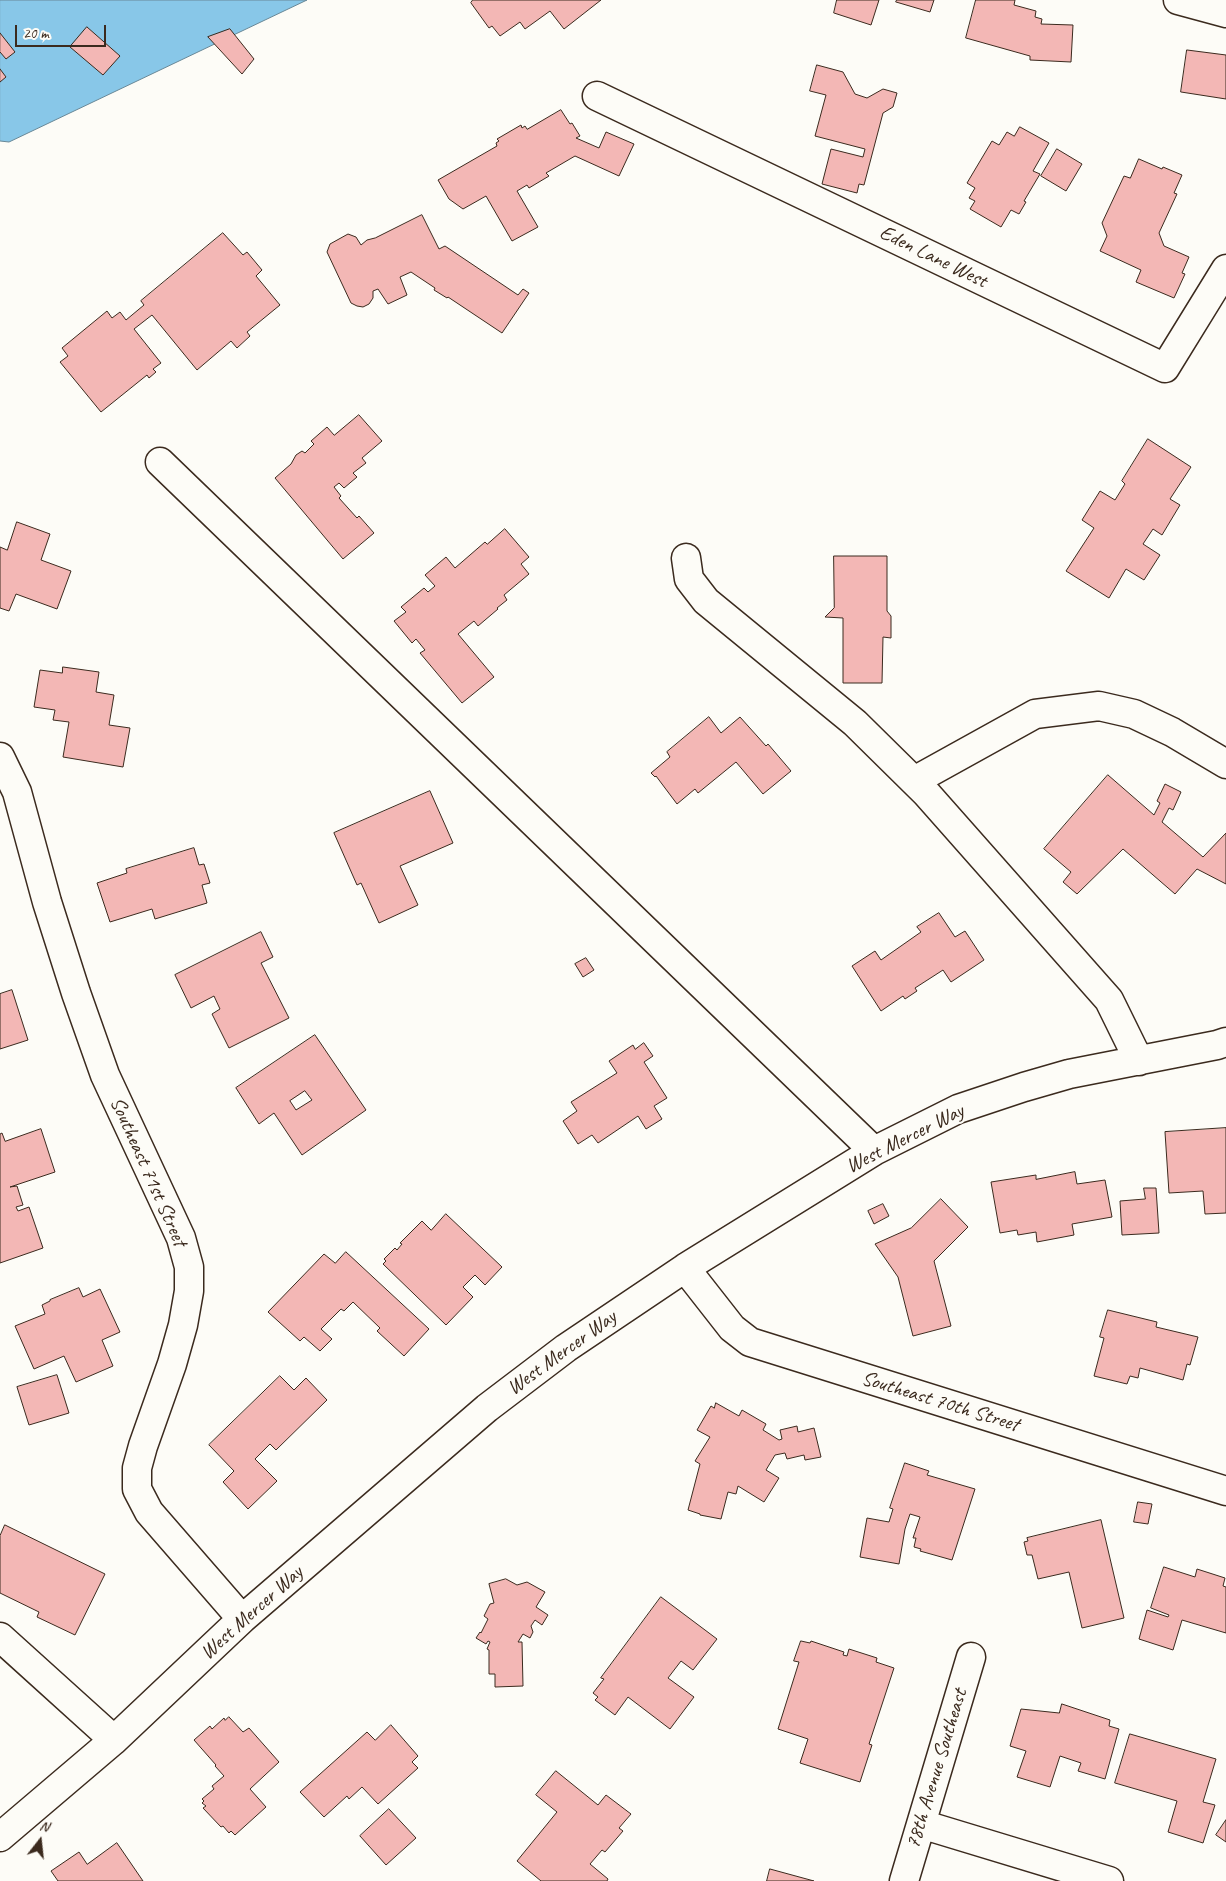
<!DOCTYPE html>
<html>
<head>
<meta charset="utf-8">
<style>
  body { margin:0 }
  #map { position:relative; width:1226px; height:1881px; overflow:hidden; background:#fdfcf7; font-family:Caveat,sans-serif }
  canvas { display:block }
  .north { position:absolute; left:15px; top:1816px; width:50px; height:50px; -webkit-text-stroke:4px #fdfcf7; paint-order:stroke; rotate:16deg; font-size:14px; font-weight:700; line-height:20px; text-align:center; color:#3b2a1e }
  .north::after { content:''; display:block; margin:auto; width:18px; height:22px; background:#3b2a1e; clip-path:polygon(50% 0,100% 100%,50% 72%,0 100%) }
  .scale { position:absolute; left:15px; top:25px; width:91px; height:22px; box-sizing:border-box; border:2px solid #3b2a1e; border-top:0; padding-left:6px; font-size:15px; line-height:18px; white-space:nowrap; color:#3b2a1e; -webkit-text-stroke:4px #fdfcf7; paint-order:stroke }
</style>
</head>
<body>
<div id="map">
<canvas width="1226" height="1881"></canvas>
<div class="north">N</div>
<div class="scale">20 m</div>
</div>
<script>
const ctx = document.querySelector('canvas').getContext('2d');
ctx.lineJoin = 'round';
function fillPath(path, color) { ctx.fillStyle = color; ctx.fill(path, 'evenodd'); }
function strokePath(path, color, width, dash) { ctx.strokeStyle = color; ctx.lineWidth = width; ctx.lineCap = dash ? 'butt' : 'round'; ctx.setLineDash(dash || []); ctx.stroke(path); }
function write(font, color, halo, rows, align = 'center') {
  ctx.font = font + ' Caveat,sans-serif'; ctx.lineWidth = 4; ctx.setLineDash([]); ctx.textBaseline = 'middle'; ctx.strokeStyle = halo; ctx.fillStyle = color; for (const [text, x, y, turn = 0] of rows) {
    ctx.save(); ctx.translate(x, y); ctx.rotate((+turn || 0) * Math.PI / 180); ctx.textAlign = isNaN(turn) ? turn : align; if (halo) ctx.strokeText(text, 0, 0); ctx.fillText(text, 0, 0); ctx.restore();
  }
}
const water = new Path2D(`
  M0,0H307L9,142L0,141Z`);
fillPath(water, '#88c7e8');
strokePath(water, '#698897', 1);
const building = new Path2D(`
  M473,0H601L564,29L550,11L525,29L520,22L500,36L492,26L489,28L471,3Z
  M837,0H879L871,25L834,13Z
  M897,0H934L930,12L896,2Z
  M976,0H1015L1014,5L1036,11L1035,17L1042,19L1041,24L1073,25L1071,62L1030,60V56L966,38Z
  M87,27L120,56L103,75L70,47Z
  M230,29L254,59L242,74L208,37Z
  M0,33L15,52L6,59L0,52Z
  M1187,50L1226,55V99L1181,92Z
  M817,65L843,72L855,94L867,98L883,89L897,93L893,107L883,113L864,185L859,184L857,193L822,184L831,149L863,157L865,149L815,136L826,95L810,91Z
  M0,69L6,77L0,82Z
  M561,110L570,124L572,123L580,136L576,138L599,148L606,132L634,144L619,176L575,156L546,173L549,176L529,188L527,185L517,191L538,227L512,241L486,196L463,209L449,199L438,180L497,146L496,143L499,141L497,139L521,125L522,128L525,126L527,129Z
  M1020,127L1049,143L1033,171L1040,174L1024,201L1026,202L1019,214L1011,210L1001,227L970,209L975,201L969,198L975,188L967,183L992,141L999,145L1007,132L1014,136Z
  M1057,149L1082,164L1066,191L1041,176Z
  M1139,159L1162,169L1163,167L1182,175L1174,193L1177,194L1159,233L1164,246L1189,257L1182,273L1185,274L1174,298L1136,282L1141,270L1100,251L1107,236L1102,223L1124,176L1130,178Z
  M422,215L439,249L445,246L518,295L523,289L529,293L502,333L448,297L447,298L434,290L435,288L411,272L400,277L407,295L388,304L378,289L373,291V298L369,304L363,307L357,306L351,303L327,252L330,244L348,234L356,237L361,245L367,240L375,238Z
  M223,233L243,255L247,252L262,270L256,276L280,305L247,332L250,336L237,348L231,341L197,370L152,315L134,329L161,363L153,369L156,372L149,378L147,375L101,412L60,362L68,356L62,348L107,311L112,318L120,312L126,320L144,305L141,301Z
  M359,415L382,441L362,458L366,463L353,473L357,477L344,488L339,483L334,487L341,496L339,498L357,518L359,516L374,533L343,559L275,478L291,464L296,455L302,451L305,453L314,444L311,441L327,427L334,435Z
  M1148,439L1191,467L1170,499L1180,505L1162,535L1153,529L1143,544L1160,555L1144,580L1126,569L1109,598L1066,571L1094,528L1082,520L1100,491L1115,500L1125,484L1122,481Z
  M17,522L50,534L41,560L71,571L57,609L16,594L9,611L0,608V547L7,550Z
  M505,529L529,557L521,564L529,574L504,595L507,600L497,608L498,609L478,626L474,621L458,634L494,677L462,703L420,653L425,650L416,639L412,643L394,621L406,612L401,607L424,588L428,592L435,586L425,575L446,557L455,568L485,542L487,544Z
  M834,556H887V611L891,616V638L883,637L882,683H843V618L825,617L834,608Z
  M63,667L99,672L96,692L114,695L109,725L130,728L123,767L63,757L69,722L53,720L55,710L34,707L40,670L62,673Z
  M709,717L721,733L740,717L766,746L768,744L791,771L763,794L736,762L698,793L695,789L677,804L656,776L655,777L651,773L670,757L667,752Z
  M1108,775L1154,815L1160,803L1157,801L1165,784L1181,792L1173,810L1169,808L1162,822L1203,857L1226,833V884L1197,869L1175,894L1123,849L1077,894L1063,882L1071,872L1044,849Z
  M430,791L453,843L400,866L418,905L379,923L361,883L357,885L334,833Z
  M194,848L199,865L204,864L210,883L202,885L207,903L155,919L152,909L110,922L97,883L127,873L126,869Z
  M939,913L955,937L965,931L984,960L951,982L943,970L915,988L917,991L905,999L903,996L881,1011L852,966L875,951L881,960L921,932L917,927Z
  M261,932L273,957L261,963L289,1018L229,1048L212,1014L220,1009L214,996L191,1008L175,975Z
  M586,958L594,970L583,977L575,964Z
  M12,990L28,1040L0,1049V994Z
  M315,1035L366,1110L302,1155L274,1113L259,1124L236,1088ZM305,1091L312,1100L296,1110L290,1101Z
  M644,1043L653,1056L644,1062L667,1098L654,1106L662,1119L646,1129L638,1116L598,1143L592,1135L578,1144L563,1121L577,1111L571,1102L617,1073L609,1061L633,1045L635,1049Z
  M1226,1128V1213L1205,1214L1203,1191L1169,1193L1165,1132Z
  M41,1129L55,1172L10,1187L17,1186L23,1205L16,1207L18,1211L29,1207L43,1248L0,1263V1134L2,1133L5,1141Z
  M1075,1172L1077,1184L1105,1180L1112,1217L1072,1224L1074,1235L1037,1242L1036,1232L1018,1235L1017,1230L1000,1233L991,1182L1036,1175V1179Z
  M1144,1188H1156L1159,1233L1122,1235L1120,1201L1145,1199Z
  M941,1199L968,1227L934,1261L951,1326L913,1336L898,1277L875,1244L911,1228Z
  M883,1204L889,1216L874,1224L868,1211Z
  M446,1214L502,1267L485,1285L475,1275L463,1287L473,1297L446,1325L383,1264L386,1261L384,1259L395,1248L397,1250L402,1244L400,1243L422,1221L431,1230Z
  M346,1252L429,1329L404,1356L377,1331L380,1328L353,1302L344,1311L341,1309L321,1329L332,1339L320,1351L304,1337L300,1341L268,1312L324,1254L335,1263Z
  M79,1288L83,1297L100,1289L120,1332L102,1340L113,1366L76,1382L64,1356L34,1369L15,1326L45,1314L42,1305L50,1301V1300Z
  M1108,1310L1157,1322L1156,1327L1198,1337L1190,1365L1187,1364L1183,1380L1140,1368L1138,1378L1130,1376L1127,1384L1094,1376L1104,1338L1100,1337Z
  M57,1375L69,1413L29,1425L17,1387Z
  M280,1376L294,1390L306,1378L327,1400L276,1450L270,1444L255,1459L277,1481L248,1509L223,1482L234,1471L209,1445Z
  M716,1403L739,1416L742,1410L766,1424L763,1430L779,1440L782,1439L780,1430L797,1426L798,1432L814,1428L821,1457L805,1460L804,1455L787,1459L785,1453L775,1455L766,1470L779,1478L764,1502L738,1486L736,1494L728,1492L721,1519L700,1515V1514L688,1510L700,1464L695,1461L710,1437L697,1430L711,1406L714,1408Z
  M905,1463L929,1471L927,1475L975,1489L952,1560L920,1551L921,1549L914,1547L916,1538H913L920,1517L910,1514L905,1529L899,1564L860,1557L867,1518L889,1522L893,1509L890,1508Z
  M1138,1502L1152,1504L1148,1524L1134,1522Z
  M1101,1520L1124,1618L1082,1628L1069,1572L1038,1579L1032,1555H1027L1024,1542L1028,1541L1027,1538Z
  M5,1525L105,1574L75,1635L37,1617L39,1612L0,1593V1536Z
  M1164,1567L1195,1577L1197,1569L1225,1578L1223,1586L1226,1587V1633L1182,1620L1173,1650L1139,1639L1147,1610L1168,1617L1169,1615L1151,1608Z
  M506,1579L517,1585L527,1582L545,1592L536,1607L548,1615L542,1625L535,1620L531,1626L533,1632L530,1638L523,1634L518,1642H522L523,1686L495,1687V1674H489V1650L487,1649L490,1642L488,1641L486,1644L476,1638L480,1632L481,1633L488,1619L484,1616L490,1604L494,1603L489,1584Z
  M661,1597L717,1639L693,1670L681,1661L668,1678L694,1697L670,1729L628,1697L615,1715L595,1700L598,1697L593,1693L604,1679L601,1678Z
  M801,1641L810,1643L811,1641L844,1652L843,1655L847,1656L849,1649L877,1658L876,1662L894,1668L869,1744L872,1745L860,1782L800,1763L808,1739L778,1729L799,1662L794,1661Z
  M1062,1704L1110,1720L1109,1726L1119,1729L1105,1779L1078,1771L1081,1763L1060,1756L1050,1787L1017,1777L1026,1751L1010,1746L1021,1709L1059,1713Z
  M229,1717L243,1732L249,1728L279,1762L250,1789L266,1807L235,1835L231,1831L229,1833L223,1826L221,1827L203,1808L206,1806L202,1803L204,1801L202,1799L214,1789L212,1786L224,1776L215,1766L216,1765L194,1740L210,1726L212,1729L224,1718L225,1720Z
  M391,1725L418,1756L412,1762L418,1768L378,1804L362,1787L349,1799L347,1796L324,1817L300,1792L367,1732L375,1740Z
  M1130,1734L1216,1759L1203,1802L1215,1805L1203,1843L1168,1832L1177,1801L1115,1783Z
  M556,1771L598,1805L606,1795L631,1814L619,1828L623,1831L605,1852L602,1850L590,1864L608,1879L607,1881H541L517,1861L557,1812L536,1795Z
  M389,1809L416,1838L386,1865L360,1836Z
  M1226,1820V1842L1216,1835Z
  M117,1843L143,1881H58L51,1871L79,1852L87,1864Z
  M770,1869L814,1881H767Z`);
fillPath(building, '#f3b7b5');
strokePath(building, '#3b2a1e', 1);
const minor = new Path2D(`
  M1178,0L1226,13
  M597,96L1165,368L1226,269
  M160,462L874,1151
  M686,558L689,579L706,601L855,723L926,793L1109,1000L1139,1061
  M0,757L17,792L47,902L76,993L105,1075L181,1238L189,1267V1291L183,1325L172,1364L143,1446L137,1468V1489L149,1512L242,1619
  M914,781L1035,714L1099,706L1134,714L1172,732L1226,764
  M685,1268L732,1328L750,1342L1226,1491
  M0,1637L114,1740
  M921,1824L1109,1881
  M0,1837L114,1740L242,1619L487,1408L566,1348L685,1268L874,1151L958,1109L1024,1087L1069,1074L1217,1045L1226,1042
  M904,1881L971,1657`);
strokePath(minor, '#3b2a1e', 31);
strokePath(minor, '#fdfcf7', 28);
write('21px', '#3b2a1e', '#fdfcf7', [
  ["Eden Lane West",933,257,26],
  ["West Mercer Way",905,1139,-27],
  ["Southeast 71st Street",148,1172,66],
  ["West Mercer Way",562,1353,-36],
  ["Southeast 70th Street",940,1402,17],
  ["West Mercer Way",252,1613,-42],
  ["78th Avenue Southeast",937,1769,-73]
]);
</script>
</body>
</html>
